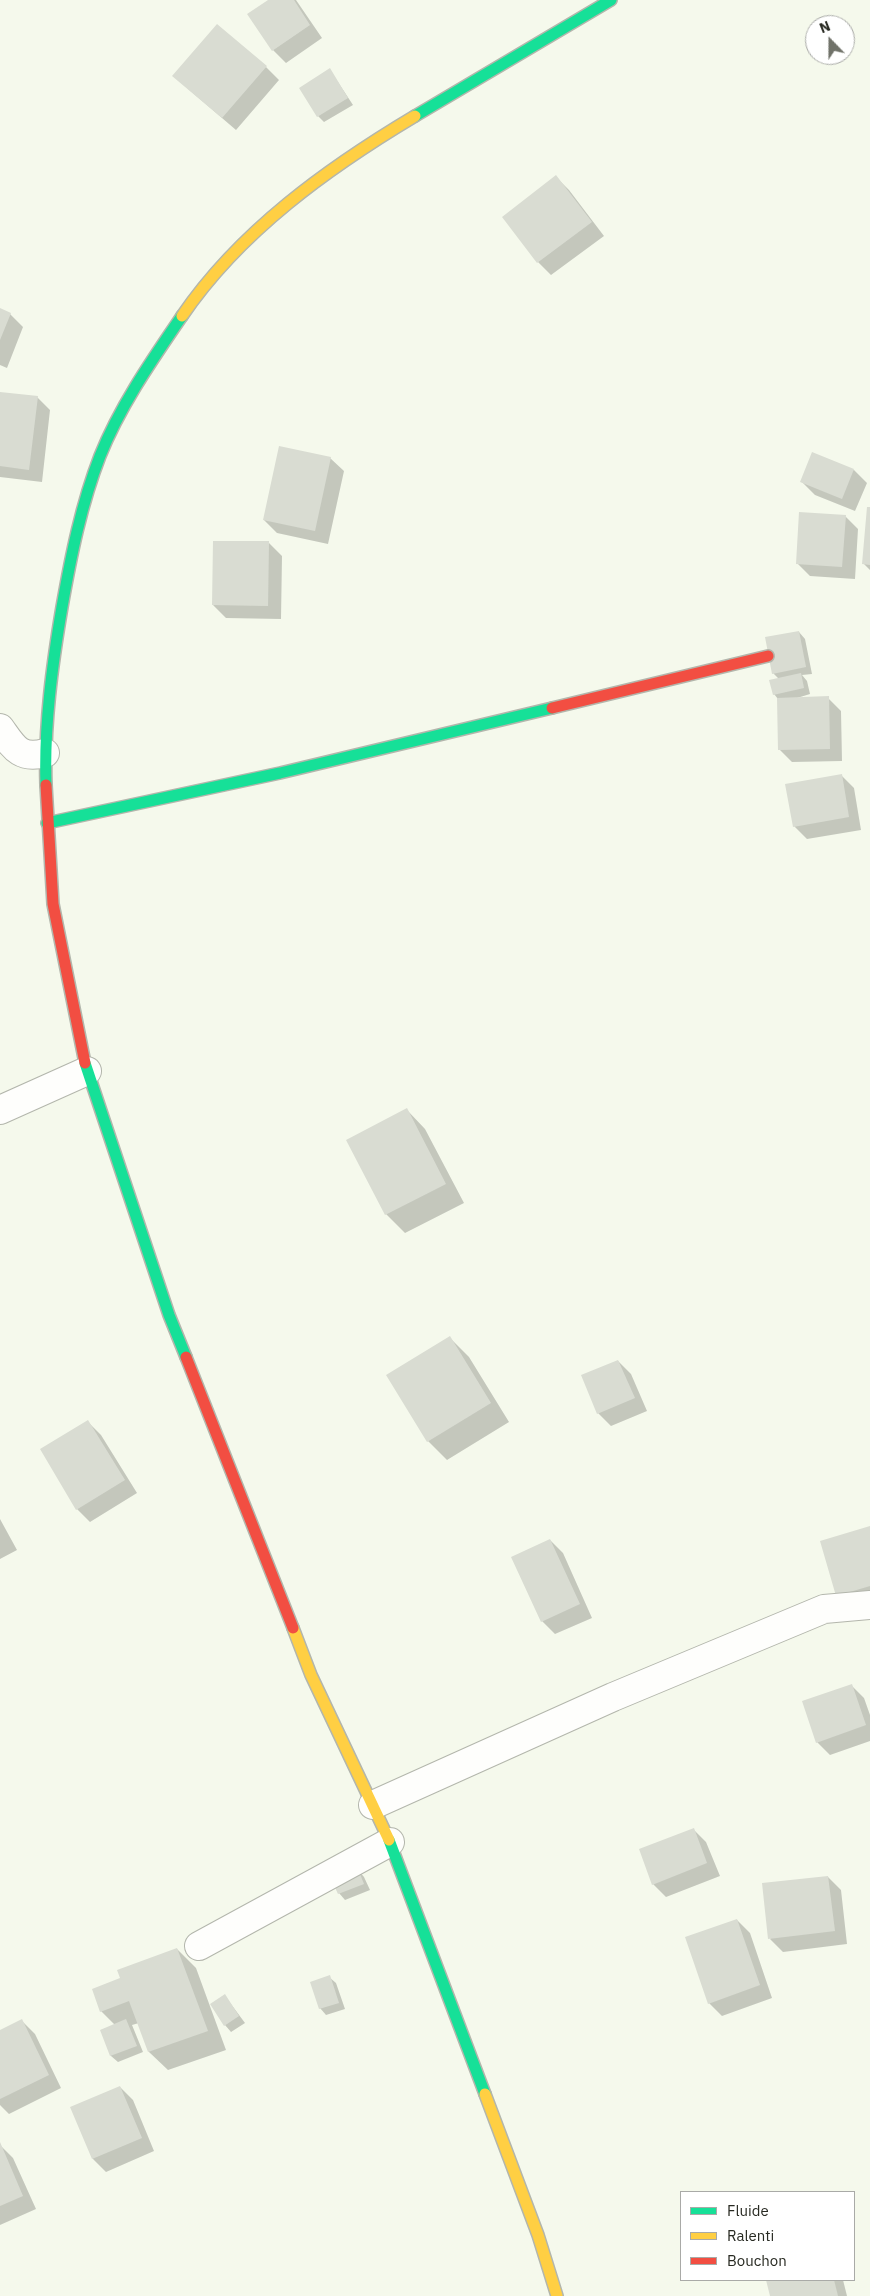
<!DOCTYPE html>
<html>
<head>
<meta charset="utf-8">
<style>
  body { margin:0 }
  #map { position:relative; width:870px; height:2296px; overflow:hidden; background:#f5f9ec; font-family:"IBM Plex Sans",sans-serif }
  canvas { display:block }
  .legend { position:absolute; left:680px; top:2191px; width:175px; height:90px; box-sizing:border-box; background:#fff; border:1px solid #a9aaa7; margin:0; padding:6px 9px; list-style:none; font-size:15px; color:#282a22 }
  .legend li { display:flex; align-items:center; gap:10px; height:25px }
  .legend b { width:25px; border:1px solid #a9aaa7 }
  .north { position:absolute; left:805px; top:15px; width:50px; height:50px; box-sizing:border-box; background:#fff; border:1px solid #a9aaa7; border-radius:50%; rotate:338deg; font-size:14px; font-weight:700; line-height:20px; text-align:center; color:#282a22 }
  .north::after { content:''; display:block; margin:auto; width:18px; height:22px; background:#707269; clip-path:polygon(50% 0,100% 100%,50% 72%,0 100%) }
</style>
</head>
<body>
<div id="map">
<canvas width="870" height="2296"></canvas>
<ul class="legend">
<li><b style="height:6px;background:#16e098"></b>Fluide</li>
<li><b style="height:6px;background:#ffcf43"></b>Ralenti</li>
<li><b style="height:6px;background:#f24e42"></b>Bouchon</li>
</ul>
<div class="north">N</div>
</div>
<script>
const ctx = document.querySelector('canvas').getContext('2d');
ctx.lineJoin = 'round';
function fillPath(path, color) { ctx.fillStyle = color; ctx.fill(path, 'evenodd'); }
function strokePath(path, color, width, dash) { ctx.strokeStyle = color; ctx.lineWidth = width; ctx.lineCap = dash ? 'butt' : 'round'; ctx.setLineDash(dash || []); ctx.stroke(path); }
fillPath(new Path2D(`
  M270,0H296L322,38L286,63L273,50Z
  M266,67L279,80L236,130L187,88Z
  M330,70L353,105L324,122L318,116Z
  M556,177L569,190L604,236L551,275L538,262L503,217Z
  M0,310L10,314L23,327L7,368L0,365Z
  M0,393L37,397L50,410L42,482L0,477Z
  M330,458L344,471L328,544L277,533L264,520Z
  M854,470L867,483L855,511L815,495L802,482Z
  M870,509V570L864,564Z
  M845,516L858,529L855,579L810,576L797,563Z
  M269,543L282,556L281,619L226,618L213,605Z
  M799,632L805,639L812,674L802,675L807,681L810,694L797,698H828L841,711L842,761L792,762L779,749L778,699L774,694L779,679L773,673Z
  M841,775L854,788L861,830L807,839L794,826Z
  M407,1110L425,1129L464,1203L405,1233L386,1214Z
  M450,1338L469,1357L509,1422L447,1460L428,1441Z
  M618,1361L631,1374L647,1411L611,1426L598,1413Z
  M88,1422L101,1435L137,1493L90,1522L77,1509Z
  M0,1519L17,1550L0,1559Z
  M870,1527V1603L838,1596Z
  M550,1540L563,1553L592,1618L555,1634L542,1621Z
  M851,1685L864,1698L870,1715V1741L830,1755L817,1742Z
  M693,1829L706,1842L720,1876L666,1897L653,1884Z
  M358,1870L364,1877L370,1890L345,1900L339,1893Z
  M828,1877L841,1890L847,1944L783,1952L770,1939Z
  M737,1920L750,1933L772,1998L722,2016L709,2003Z
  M177,1949L196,1968L226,2050L168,2070L149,2052L139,2023L132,2025L143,2052L118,2062L111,2056L101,2030L115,2025L101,2011L121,1979Z
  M329,1977L336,1983L345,2009L326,2015L320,2008Z
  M225,1996L245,2023L231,2032L225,2025Z
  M22,2021L35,2034L61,2088L9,2114L0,2105V2031Z
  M120,2087L133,2100L154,2151L106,2172L93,2159L72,2108Z
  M0,2145L13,2158L36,2209L0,2225Z
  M767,2280H843L847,2296H771Z`), '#0003');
fillPath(new Path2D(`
  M268,0H294L310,25L272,51L247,14Z
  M217,24L267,66L222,118L172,76Z
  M330,68L348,98L317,117L299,88Z
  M556,175L592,222L537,263L502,217Z
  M0,308L11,313L0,340Z
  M0,392L38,396L29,470L0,466Z
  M279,446L331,457L315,531L263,520Z
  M812,452L854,469L842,499L800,482Z
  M867,507H870V565L862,564Z
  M799,512L846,515L842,567L796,564Z
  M213,541H269L268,606L212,605Z
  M799,631L806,667L772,674L765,637Z
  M801,673L804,688L773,695L769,680Z
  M829,696L830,749L778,750L777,698Z
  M842,774L849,817L793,827L785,784Z
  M407,1108L446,1184L385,1215L346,1140Z
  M450,1336L491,1403L427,1442L386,1375Z
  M618,1360L635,1398L597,1414L581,1375Z
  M88,1420L125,1480L76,1510L40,1449Z
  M870,1526V1586L836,1596L820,1541Z
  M550,1539L580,1604L541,1622L511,1557Z
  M852,1684L866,1725L816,1743L802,1701Z
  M694,1828L707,1863L652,1885L639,1849Z
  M358,1869L364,1884L338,1894L331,1879Z
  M828,1876L835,1931L768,1939L762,1883Z
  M737,1919L760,1985L708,2004L685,1937Z
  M177,1948L208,2031L148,2052L129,2001L100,2012L92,1989L120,1978L117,1970Z
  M330,1975L339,2003L319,2009L310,1982Z
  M225,1994L239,2016L224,2026L210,2004Z
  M22,2019L49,2075L0,2099V2030Z
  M126,2019L137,2046L110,2056L100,2030Z
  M120,2086L142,2138L92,2159L70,2107Z
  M0,2142L23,2196L0,2206Z
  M766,2280H834L838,2296H770Z`), '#d9dcd2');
const street = new Path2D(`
  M0,728C13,746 19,760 45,753
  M0,1110L87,1071
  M373,1805L613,1697L824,1609L870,1605
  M199,1946L390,1842`);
const fast = new Path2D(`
  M415,116L611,0
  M46,785C44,726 52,666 62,607C71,556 81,505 100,456C120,406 152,360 182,316
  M47,823L280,773L552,708
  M85,1063L169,1315L186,1357
  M389,1840L485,2094`);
const slow = new Path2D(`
  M182,316C240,231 328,168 415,116
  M293,1628L311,1675L389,1840
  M485,2094L538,2235L557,2296`);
const jam = new Path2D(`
  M552,708L768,656
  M46,785L53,904L85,1063
  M186,1357L293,1628`);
strokePath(street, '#b3b6ac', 30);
strokePath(fast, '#b3b6ac', 14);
strokePath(slow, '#b3b6ac', 14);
strokePath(jam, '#b3b6ac', 14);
strokePath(street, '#fefefc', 28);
strokePath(fast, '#16e098', 11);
strokePath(slow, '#ffcf43', 11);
strokePath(jam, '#f24e42', 11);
</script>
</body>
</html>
